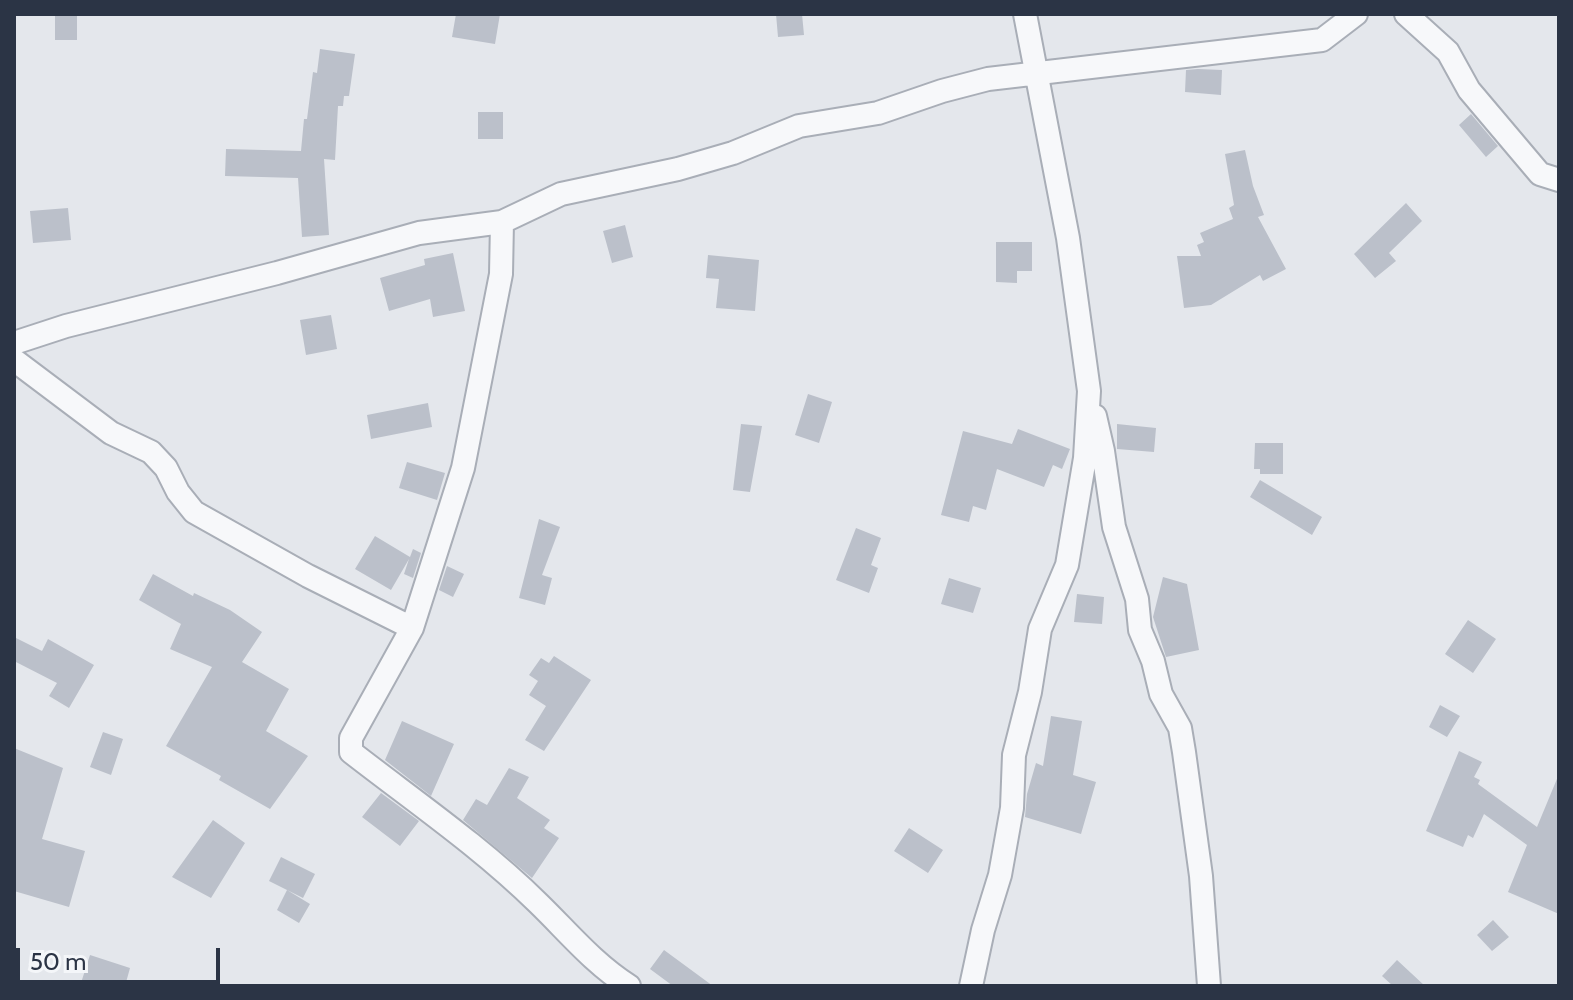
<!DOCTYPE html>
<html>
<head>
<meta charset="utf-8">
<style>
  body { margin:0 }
  #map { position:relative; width:1573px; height:1000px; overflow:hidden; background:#e4e7ec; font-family:Cabin,sans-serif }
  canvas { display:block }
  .frame { position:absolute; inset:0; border:16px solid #2b3445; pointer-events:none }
  .scale { position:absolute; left:16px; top:948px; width:204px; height:36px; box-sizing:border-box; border:4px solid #2b3445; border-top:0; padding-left:10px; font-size:24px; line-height:28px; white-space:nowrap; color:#2b3445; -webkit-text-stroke:6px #f4f6f9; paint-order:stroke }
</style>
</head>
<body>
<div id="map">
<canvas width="1573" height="1000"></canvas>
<div class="frame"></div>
<div class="scale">50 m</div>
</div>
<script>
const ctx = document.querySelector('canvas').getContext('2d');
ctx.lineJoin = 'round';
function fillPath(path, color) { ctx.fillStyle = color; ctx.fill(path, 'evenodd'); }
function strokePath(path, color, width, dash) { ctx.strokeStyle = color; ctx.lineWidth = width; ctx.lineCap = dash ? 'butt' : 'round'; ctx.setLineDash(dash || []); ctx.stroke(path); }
fillPath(new Path2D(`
  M55,14H77V40H55Z
  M456,14H500L495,44L452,37Z
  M776,14H802L804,35L778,37Z
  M320,49L355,54L349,96H344L343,106H338L335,160L324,159L329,235L302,237L298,178L225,176L226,149L301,151L304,119H307L313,72L317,73Z
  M1198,69L1222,70L1221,95L1185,92L1186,70Z
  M478,112H503V139H478Z
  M1471,114L1498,146L1486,157L1459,125Z
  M1245,150L1253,186L1264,215L1258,217L1286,269L1263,281L1260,275L1211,305L1184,308L1177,256H1201L1197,245L1204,242L1200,233L1233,219L1229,208L1234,205L1225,154Z
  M1406,203L1422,221L1389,253L1396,261L1375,278L1354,254Z
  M68,208L71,240L33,243L30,211Z
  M625,225L633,257L612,263L603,231Z
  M996,242H1032V271H1017V283L996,282Z
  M453,253L465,311L433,317L430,299L389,311L380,278L425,265L424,259Z
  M708,255L759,260L755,311L716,308L719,279L706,278Z
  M331,315L337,349L306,355L300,320Z
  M808,394L832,402L819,443L795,435Z
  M428,403L432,427L371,439L367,415Z
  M741,424L762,426L750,492L733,490Z
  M1117,424L1156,428L1154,452L1117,449Z
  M1018,429L1070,449L1062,469L1053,465L1044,487L997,469L986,510L973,506L969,522L941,515L963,431L1012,444Z
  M1255,443H1283V474H1260V469H1254Z
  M407,462L445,473L437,500L399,488Z
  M1260,480L1322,517L1312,535L1250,497Z
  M539,519L560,527L542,575L552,578L545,605L519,598Z
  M856,528L881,538L871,565L878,568L869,593L836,580Z
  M375,536L410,557L413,549L421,553L413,578L404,574L409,559L391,590L355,569Z
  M447,566L464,574L453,597L439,590Z
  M153,574L193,596L194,593L230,610L262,632L242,662L289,689L266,731L308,756L270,809L219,780L221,776L166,746L212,667L170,649L181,624L139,600Z
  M1163,577L1187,584L1199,650L1166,657L1153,617Z
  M949,578L981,588L973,613L941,604Z
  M1077,594L1104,597L1102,624L1074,622Z
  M1468,620L1496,639L1473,673L1445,654Z
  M14,637L42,651L48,639L94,665L69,708L49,696L57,683L14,661Z
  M554,656L591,680L544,751L525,740L546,706L529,695L538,681L529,675L541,658L549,663Z
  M1440,705L1460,716L1447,737L1429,727Z
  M1051,716L1082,721L1073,775L1096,782L1081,834L1025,817L1027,794L1036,763L1043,766Z
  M402,721L454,744L431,796L385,760Z
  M103,732L123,739L111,775L90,767Z
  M14,748L63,768L42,839L85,851L69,907L14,891Z
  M1459,751L1482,762L1474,777L1480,780L1478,784L1537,827L1559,774V914L1508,892L1527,845L1484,814L1473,838L1468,835L1463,847L1426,831Z
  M509,768L529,777L517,798L550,820L544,828L559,838L532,878L463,820L476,799L487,805Z
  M381,793L419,821L400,846L362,817Z
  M213,820L245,843L211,898L172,877Z
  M909,828L943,850L928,873L894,851Z
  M281,857L315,874L303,898L269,881Z
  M287,890L310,904L299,923L277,910Z
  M1493,920L1509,937L1492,951L1477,935Z
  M664,950L713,986H673L650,969Z
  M90,955L130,968L125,986H80Z
  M1397,960L1425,986H1393L1382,976Z`), '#bbc0ca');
const street = new Path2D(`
  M1406,14L1448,52L1469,90L1540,174L1559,180
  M502,222L501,274L463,468L412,628L351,738V752C414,801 481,847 538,903C568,932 593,963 629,986
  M14,343L66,326L277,273L419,233L502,222L561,194L678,169L733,153L799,126L878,113L942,91L988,79L1322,40L1356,14
  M14,360L111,433L151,452L166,468L178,492L194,512L308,576L412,628
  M1095,416L1103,451L1114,527L1137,599L1140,630L1153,661L1161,694L1180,728L1184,752L1201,876L1209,986
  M971,986L983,930L1000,875L1012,808L1014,755L1030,692L1040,629L1067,565L1085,458L1089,391L1068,238L1025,14`);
strokePath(street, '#a9aeb7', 26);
strokePath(street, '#f7f8fa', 22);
</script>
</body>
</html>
